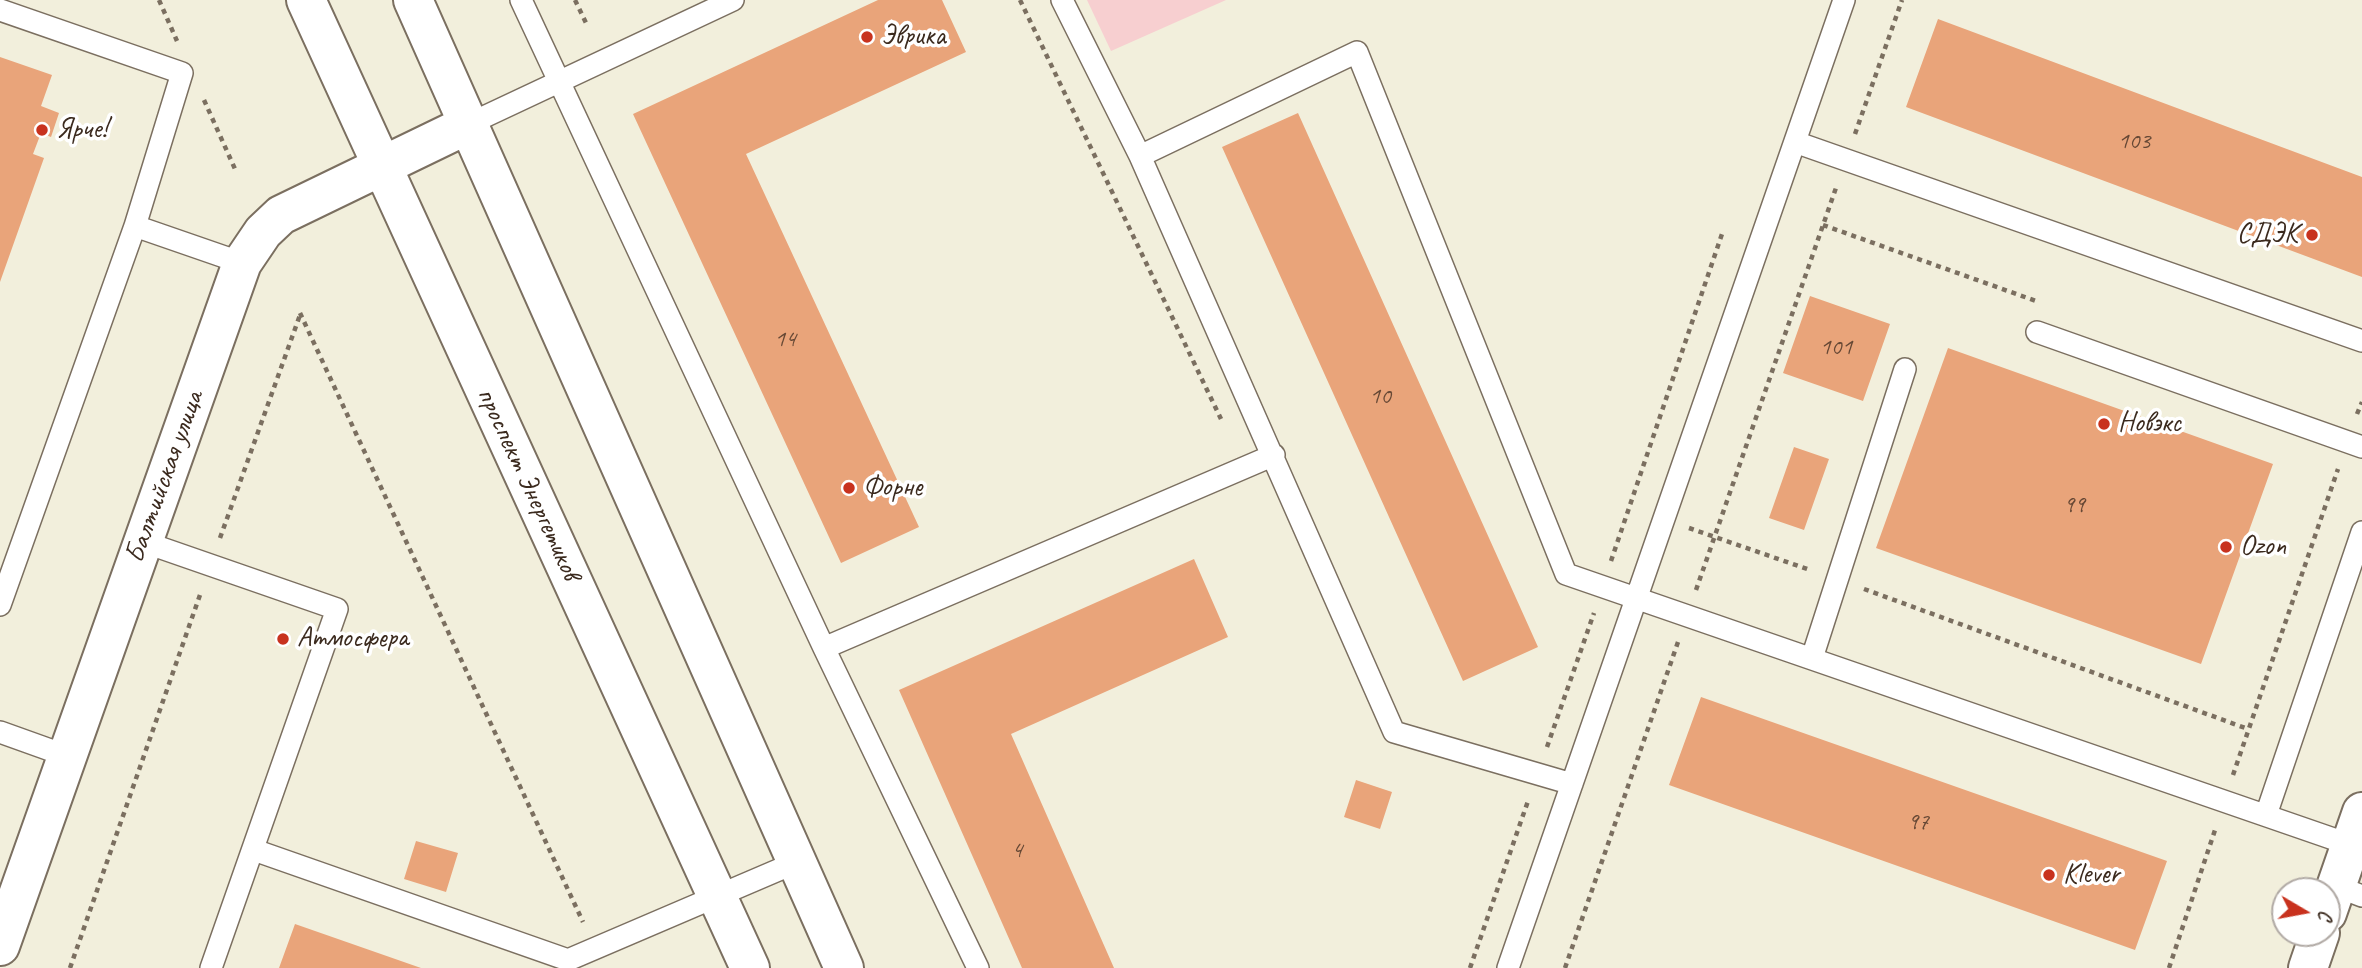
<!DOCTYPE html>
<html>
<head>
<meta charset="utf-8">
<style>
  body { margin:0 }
  #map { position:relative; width:2362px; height:968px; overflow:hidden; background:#f2efdc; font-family:Caveat,sans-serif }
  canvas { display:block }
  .north { position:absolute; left:2271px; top:877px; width:70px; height:70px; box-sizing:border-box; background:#fff; border:2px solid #b1aaa5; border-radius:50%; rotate:100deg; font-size:19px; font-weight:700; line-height:28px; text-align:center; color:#3b2a1e }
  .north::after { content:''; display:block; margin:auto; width:24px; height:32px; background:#c8321e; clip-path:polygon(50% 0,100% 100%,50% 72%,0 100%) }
</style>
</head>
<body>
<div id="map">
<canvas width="2362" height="968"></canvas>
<div class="north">С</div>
</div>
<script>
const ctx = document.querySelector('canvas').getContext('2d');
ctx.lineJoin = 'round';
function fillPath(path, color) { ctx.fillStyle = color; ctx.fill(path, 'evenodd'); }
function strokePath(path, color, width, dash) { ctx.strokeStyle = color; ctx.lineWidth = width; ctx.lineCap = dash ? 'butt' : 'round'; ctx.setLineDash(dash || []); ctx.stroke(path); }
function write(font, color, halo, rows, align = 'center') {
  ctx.font = font + ' Caveat,sans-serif'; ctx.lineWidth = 7; ctx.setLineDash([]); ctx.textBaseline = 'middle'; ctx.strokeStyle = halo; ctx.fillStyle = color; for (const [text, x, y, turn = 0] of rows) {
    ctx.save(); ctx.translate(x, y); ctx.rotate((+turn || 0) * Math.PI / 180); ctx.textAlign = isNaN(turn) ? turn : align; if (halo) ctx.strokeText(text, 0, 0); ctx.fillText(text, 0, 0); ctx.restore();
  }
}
fillPath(new Path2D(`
  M1087,0H1226L1111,51Z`), '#f7cfd0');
fillPath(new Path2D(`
  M878,0H942L966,52L746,154L919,527L841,563L633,114Z
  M1938,19L2362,177V277L1906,107Z
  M0,57L52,75L41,106L59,113L51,137L41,133L33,154L44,158L0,282Z
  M1298,113L1538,647L1463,681L1222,147Z
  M1810,296L1890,324L1863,401L1783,373Z
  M1948,348L2273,464L2201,664L1876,548Z
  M1794,447L1829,459L1804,530L1769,518Z
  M1194,559L1228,637L1011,734L1114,968H1022L899,690Z
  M1701,697L2167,861L2135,950L1669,785Z
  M1356,780L1392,792L1380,829L1344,817Z
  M416,841L458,853L446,892L404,879Z
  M295,924L421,968H279Z`), '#e9a47a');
const lane = new Path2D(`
  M521,0L824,648L978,968
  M1062,0L1140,156L1394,732L1572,784
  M0,10L182,73L135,226L0,605
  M469,124L733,0
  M1795,142L2362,341
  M1140,156L1357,52L1566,574L2351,845
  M135,226L242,263
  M2037,332L2362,447
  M141,541L337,609L211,968
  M824,648L1274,455
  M1812,658L1905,369
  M0,732L67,756
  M2266,815L2362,532
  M254,850L568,960L797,862
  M2336,886L2362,896
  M1508,968L1844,0`);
const street = new Path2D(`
  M306,0L750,968
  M413,0L844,968
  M2327,913L2362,812
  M0,946L242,263L263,232L281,215L469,124
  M2308,968L2320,933`);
strokePath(lane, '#7b6f60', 24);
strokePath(street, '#7b6f60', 42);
strokePath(new Path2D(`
  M159,0L177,41
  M575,0L586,23
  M1020,0L1221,419
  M204,100L235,169
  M1855,134L1902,0
  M1823,225L2036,301
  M300,313L583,922
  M2357,414L2362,402
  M1689,528L1810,570
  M220,538L300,315
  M1611,561L1723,231
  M1864,589L2248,729
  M1696,590L1837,185
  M1547,747L1594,613
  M2233,775L2338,469
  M70,968L201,592
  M1470,968L1528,801
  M1565,968L1678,642
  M2169,968L2215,830`), '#7b6f60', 4.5, [5, 5]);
strokePath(lane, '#fff', 21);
strokePath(street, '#fff', 38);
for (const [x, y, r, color] of [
  [867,37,7,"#c8321e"],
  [42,130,7,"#c8321e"],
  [2312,235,7,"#c8321e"],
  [2104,424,7,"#c8321e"],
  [849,488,7,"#c8321e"],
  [2226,547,7,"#c8321e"],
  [283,639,7,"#c8321e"],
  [2049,875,7,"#c8321e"]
]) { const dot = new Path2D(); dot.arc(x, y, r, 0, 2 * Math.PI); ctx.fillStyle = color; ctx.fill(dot); strokePath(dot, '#fff', 2.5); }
write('24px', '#664835', null, [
  ["103",2134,142],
  ["14",785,340],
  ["101",1836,348],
  ["10",1380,397],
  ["99",2074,506],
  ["97",1918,823],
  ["4",1017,851]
]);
write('28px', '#3b2a1e', '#fff', [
  ["Эврика",881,37],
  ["Ярче!",56,130],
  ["СДЭК",2298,235,"right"],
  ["Новэкс",2118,424],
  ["Форне",863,488],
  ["Ozon",2240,547],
  ["Атмосфера",297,639],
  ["Klever",2063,875]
], 'left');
write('28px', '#3b2a1e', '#fff', [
  ["Балтийская улица",165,477,-70],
  ["проспект Энергетиков",528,484,65]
]);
</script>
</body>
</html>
